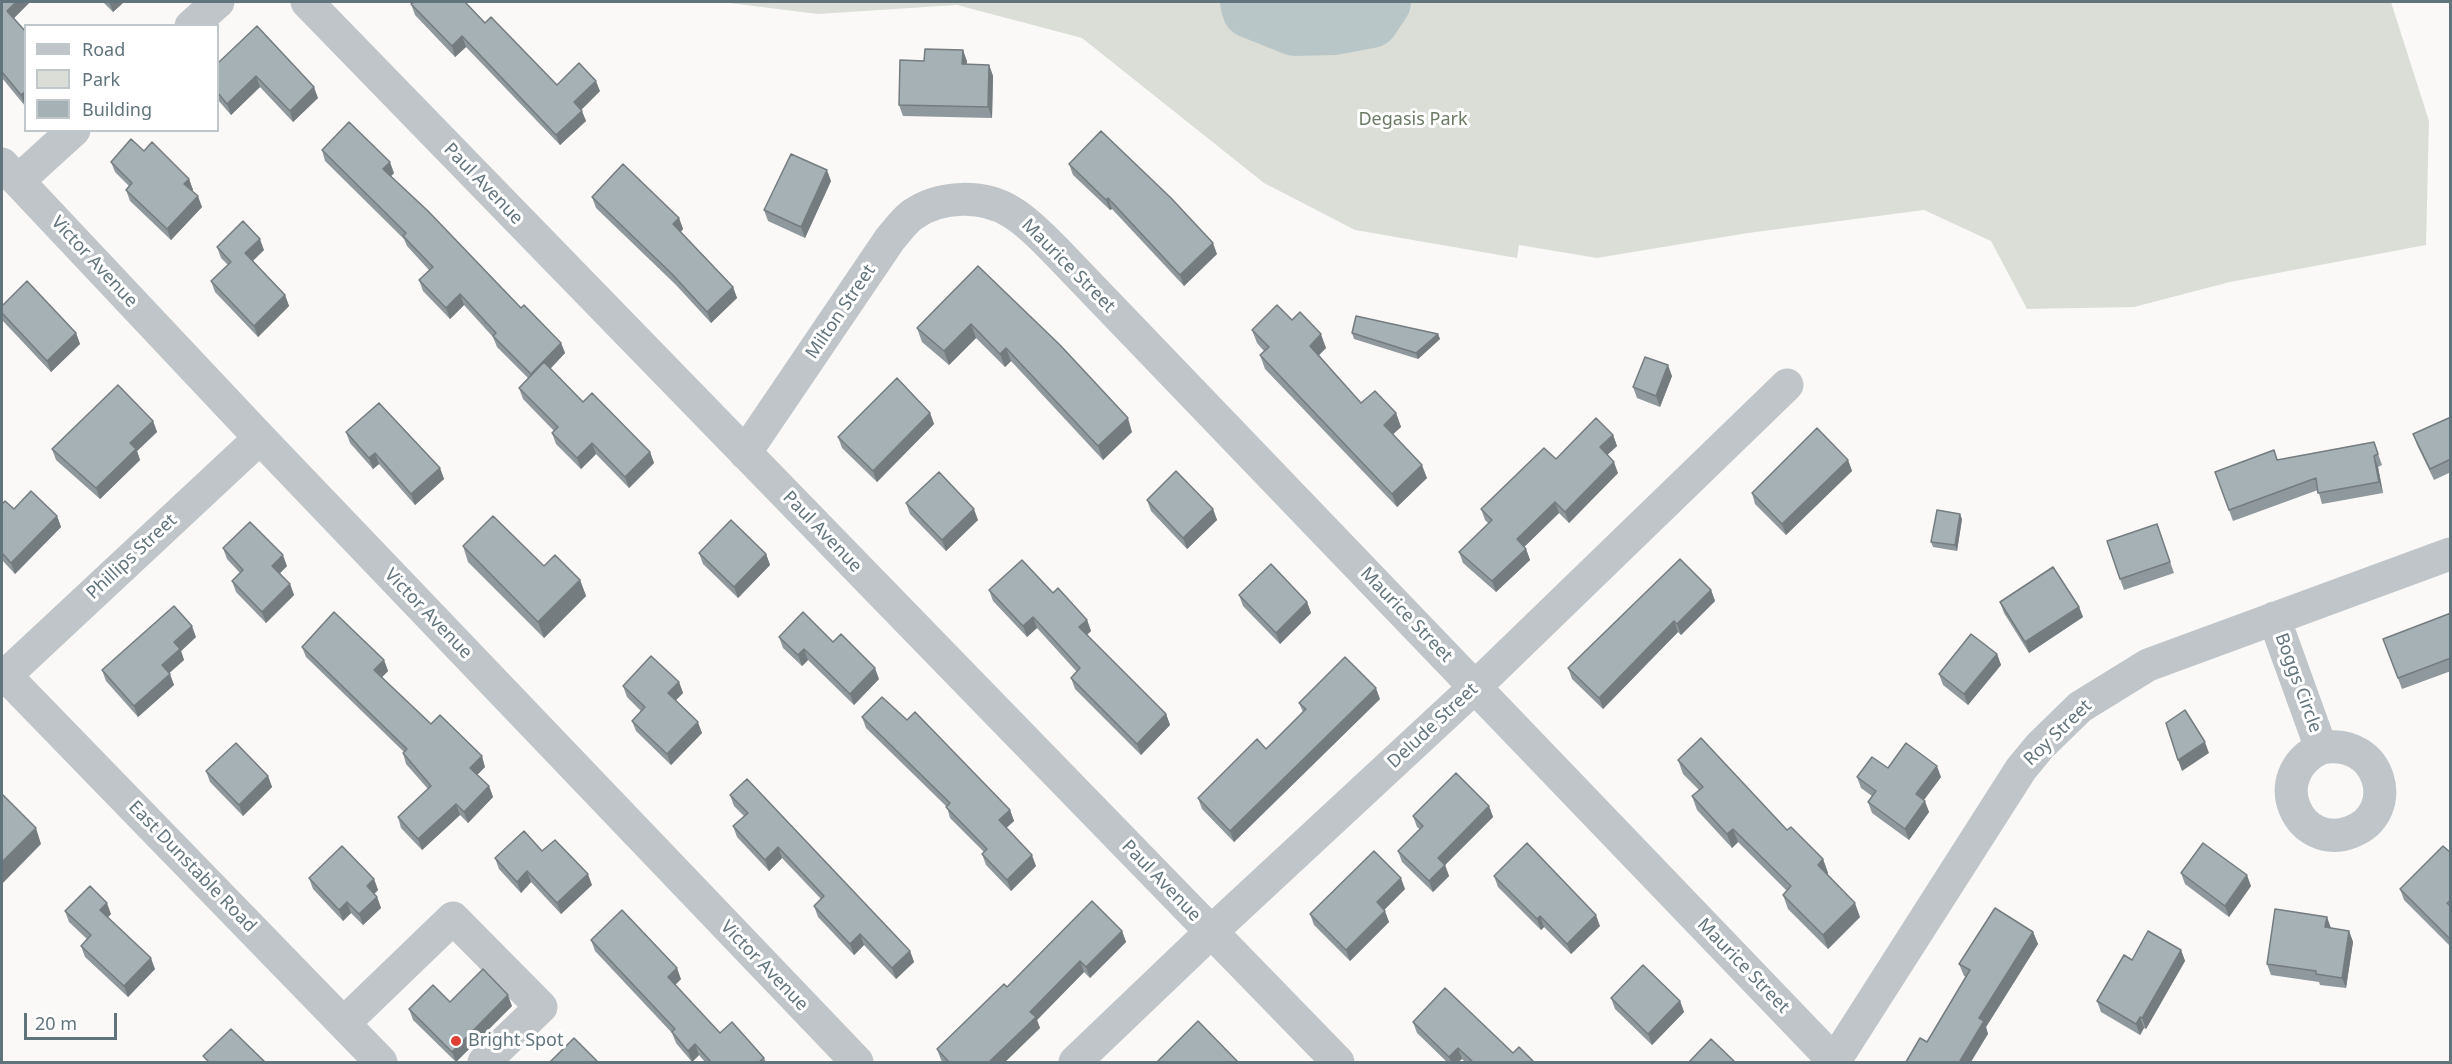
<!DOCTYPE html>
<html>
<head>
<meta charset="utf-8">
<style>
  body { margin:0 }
  #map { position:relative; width:2452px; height:1064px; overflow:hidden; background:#faf9f8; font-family:"Noto Sans",sans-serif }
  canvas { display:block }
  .frame { position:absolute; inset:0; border:3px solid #61747c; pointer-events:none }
  .legend { position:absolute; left:24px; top:24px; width:195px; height:108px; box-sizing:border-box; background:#fff; border:2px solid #c0c7cb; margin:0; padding:8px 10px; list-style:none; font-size:18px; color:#61747c }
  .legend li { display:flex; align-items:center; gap:12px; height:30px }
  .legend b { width:30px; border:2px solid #c0c7cb }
  .scale { position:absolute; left:24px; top:1013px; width:93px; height:27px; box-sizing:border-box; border:3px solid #61747c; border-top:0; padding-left:8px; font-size:18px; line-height:21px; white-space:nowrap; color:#61747c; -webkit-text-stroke:4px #fff; paint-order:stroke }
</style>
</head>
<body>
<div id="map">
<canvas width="2452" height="1064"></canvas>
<div class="frame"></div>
<ul class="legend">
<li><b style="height:8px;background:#bfc5c8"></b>Road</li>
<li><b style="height:16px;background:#dbded7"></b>Park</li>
<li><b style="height:16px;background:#a6b1b5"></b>Building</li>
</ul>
<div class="scale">20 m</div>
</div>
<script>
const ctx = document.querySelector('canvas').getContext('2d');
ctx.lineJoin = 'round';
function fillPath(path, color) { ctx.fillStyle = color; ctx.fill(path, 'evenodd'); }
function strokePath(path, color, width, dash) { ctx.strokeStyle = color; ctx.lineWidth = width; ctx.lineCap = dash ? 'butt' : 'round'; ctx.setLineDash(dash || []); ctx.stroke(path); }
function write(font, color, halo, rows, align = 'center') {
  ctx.font = font + ' "Noto Sans",sans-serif'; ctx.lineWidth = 6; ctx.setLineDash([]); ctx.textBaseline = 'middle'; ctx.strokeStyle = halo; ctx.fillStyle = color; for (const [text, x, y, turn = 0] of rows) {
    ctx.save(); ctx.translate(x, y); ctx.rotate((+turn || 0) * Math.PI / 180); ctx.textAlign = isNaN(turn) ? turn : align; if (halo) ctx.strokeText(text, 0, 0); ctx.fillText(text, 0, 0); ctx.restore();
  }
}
fillPath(new Path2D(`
  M721,2H2391L2429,121L2426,245L2230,282L2134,307L2027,309L1991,241L1924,210L1748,233L1597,258L1519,245L1517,258L1355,230L1264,183L1082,38L957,5L818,14Z`), '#dbded7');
strokePath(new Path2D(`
  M1248,2L1250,10L1295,28L1334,27L1371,20L1383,2`), '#b8c6c8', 56);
strokePath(new Path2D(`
  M307,2L1338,1062
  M191,26L218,2
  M2,164L260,438L857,1062
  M18,181L74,130
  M745,453L890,239C897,231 903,222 912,215C940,195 984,194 1013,213C1029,223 1042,237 1055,250L1835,1062
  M2274,618L2321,748C2381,736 2402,813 2351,832C2299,852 2263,776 2321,748
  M2,672L381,1062
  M5,676L260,438
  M344,1023L453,918L541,1007L484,1062
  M1075,1062L1211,932L1475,687L1787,385
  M1834,1062L2021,769L2040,746L2080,707L2148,665L2450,554`), '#bfc5c8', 33);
fillPath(new Path2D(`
  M2,2H30L14,18L26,32L25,106L2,78Z
  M103,2H124L113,12Z
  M411,4L485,23L557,85L600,91L581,110L586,121L560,145L466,47L455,57L415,15Z
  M967,61L966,64L989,65L993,76L992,118L903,116L899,105Z
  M218,63L318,98L293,122L260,87L231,115L218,100Z
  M322,150L394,173L391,176L521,308L561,343L565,353L550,369L583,402L650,452L654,463L629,488L596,454L581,469L556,444L552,433L554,431L523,399L519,388L528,378L497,347L493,337L464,305L450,319L423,291L419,280L429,270L407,246L404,239L325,161Z
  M144,151L189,179L193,190L192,191L202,207L171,240L130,201L126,190L129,186L115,172L111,162Z
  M1069,164L1217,254L1184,286L1112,209L1110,210L1073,175Z
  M831,181L805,238L768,221L764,210Z
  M592,197L679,218L683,229L681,232L733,287L737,298L711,323L676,285L596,208Z
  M217,247L264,250L253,261L285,295L289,306L258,337L215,292L211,281L228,265L221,258Z
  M978,266L1132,432L1103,460L1011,361L1005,367L976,338L949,365L922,342L917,328Z
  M2,306L76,333L80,344L51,372L2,320Z
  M1292,320L1326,348L1319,355L1361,403L1396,413L1401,427L1393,434L1427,478L1397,507L1265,369L1260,355L1264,351L1257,343L1252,330Z
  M1352,333L1438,334L1440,339L1418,359L1354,339Z
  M1672,376L1660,407L1637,398L1633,387Z
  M930,413L934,424L877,482L842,448L838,437Z
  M2451,417V472L2434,480L2417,445L2413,434Z
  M153,421L157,432L137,451L140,460L100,499L56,460L52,449Z
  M346,432L440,468L444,479L415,505L379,464L373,469L350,443Z
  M1613,435L1617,446L1607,455L1618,473L1569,523L1559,513L1524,547L1526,549L1530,560L1496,592L1463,563L1459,552L1489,524L1485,520L1481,509L1556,459Z
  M2374,442L2382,465L2378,467L2383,493L2322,504L2318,490L2233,521L2215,472Z
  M1848,460L1852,471L1786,535L1755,504L1752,493Z
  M1147,500L1213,509L1217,520L1187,549L1151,511Z
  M906,503L978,520L946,551L910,514Z
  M2,504L14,509L57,516L61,527L15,574L2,560Z
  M1962,519L1957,551L1933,547L1931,542Z
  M2157,524L2174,573L2124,590L2120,579Z
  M463,546L544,566L580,580L586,596L544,638L468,562Z
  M223,548L287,566L280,573L290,584L294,595L266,623L236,592L232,581L240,573L227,559Z
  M699,553L766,554L770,565L738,598L703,564Z
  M989,590L1053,593L1087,620L1091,631L1087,635L1166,714L1170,725L1141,755L1075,689L1071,678L1077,672L1037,628L1027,637L993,601Z
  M1711,590L1715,601L1681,635L1678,632L1603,709L1572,679L1568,668Z
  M1239,595L1307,602L1311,613L1280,644L1243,606Z
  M2000,602L2079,607L2083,617L2029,653L2004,613Z
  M2451,613V671L2402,689L2383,639Z
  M196,637L181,651L184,660L169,673L174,685L138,717L106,681L102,670Z
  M779,637L879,679L854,705L808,660L802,666L783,648Z
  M302,647L384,660L388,671L382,677L431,724L485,767L477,775L489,786L493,797L468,823L460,815L422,850L401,828L398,817L428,789L406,764L403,753L404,752L306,657Z
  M1997,654L2001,665L1968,705L1943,685L1939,674Z
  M679,682L683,693L676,700L702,733L671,765L636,731L632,721L641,711L627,697L623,686Z
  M1380,699L1234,842L1202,809L1198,798L1266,749L1303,712L1299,703Z
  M862,717L907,720L1010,810L1014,821L1006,828L1036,866L1011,891L986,865L982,854L984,852L950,818L947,807L866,728Z
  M1678,760L1787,830L1823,859L1828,873L1827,875L1860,917L1828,949L1788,909L1783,895L1787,891L1738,842L1732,848L1697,810L1692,796L1699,790L1683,774Z
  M1888,768L1941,777L1924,800L1929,812L1909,840L1872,813L1868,802L1872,796L1861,788L1857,777Z
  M206,771L268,776L272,787L243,816L210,782Z
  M730,795L910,951L914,962L896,979L864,945L854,955L818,917L814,906L821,899L782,858L769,871L737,837L733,826L744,816L734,806Z
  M1489,806L1493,817L1445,865L1449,876L1433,892L1402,862L1398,851L1420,829L1417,827L1413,816Z
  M542,851L592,885L561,914L531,882L521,893L499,869L495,858Z
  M2451,853V947L2404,900L2400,889Z
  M2181,873L2251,886L2229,917L2185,884Z
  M1494,876L1600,926L1571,954L1544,927L1541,930L1498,887Z
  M309,878L374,879L378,890L374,894L377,897L381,908L363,925L351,913L343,921L313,889Z
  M1405,889L1384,910L1389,922L1350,961L1314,925L1310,914Z
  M65,911L111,914L108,917L155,969L128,997L85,957L81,946L87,939L69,922Z
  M2330,928L2349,931L2353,942L2346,988L2320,985L2319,982L2271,975L2267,964Z
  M1122,931L1126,942L1090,978L1084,972L1037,1020L1040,1028L1005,1062H943L941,1060L937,1049L1007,987Z
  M2033,932L2038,944L1986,1027L1988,1034L1906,1062L1927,1042L1966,977L1964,976L1959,964Z
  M591,940L681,979L675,985L720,1033L764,1058L766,1062H705L699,1055L692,1062L676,1043L672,1033L595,951Z
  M2181,950L2185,961L2146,1029L2144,1028L2140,1035L2101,1012L2097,1001L2132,960Z
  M1611,998L1680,1001L1684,1012L1652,1045L1615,1009Z
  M450,1002L512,1006L456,1062L413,1020L409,1009Z
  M1413,1022L1513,1053L1534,1062H1465L1462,1059L1458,1062H1447L1417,1033Z`), '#8f989c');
fillPath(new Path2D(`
  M16,2H30L11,21L7,11Z
  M109,2H124L113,12Z
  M462,36L466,47L455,57L452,46Z
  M963,50L967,61L966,75L962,64Z
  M989,65L993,76L992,118L988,107Z
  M256,76L260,87L231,115L227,104Z
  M596,81L600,91L578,113L574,102Z
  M314,87L318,98L293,122L290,111Z
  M26,91V105L25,106L21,95Z
  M582,111L586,121L560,145L556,135Z
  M390,162L394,173L387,180L383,169Z
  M827,170L831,181L805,238L801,227Z
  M189,179L193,190L188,195L184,184Z
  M198,196L202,207L171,240L167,229Z
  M1108,198L1112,209L1110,210L1106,200Z
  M679,218L683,229L677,235L673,224Z
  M260,239L264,250L249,264L245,253Z
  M1213,243L1217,254L1184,286L1180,275Z
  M733,287L737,298L711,323L707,312Z
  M460,294L464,305L450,319L446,308Z
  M285,295L289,306L258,337L254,326Z
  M971,324L976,338L949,365L944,351Z
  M76,333L80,344L51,372L47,361Z
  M1321,334L1326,348L1315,359L1310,346Z
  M1438,334L1440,339L1418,359L1416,353Z
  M561,343L565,353L535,385L531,374Z
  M1006,348L1011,361L1005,367L1000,354Z
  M1668,365L1672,376L1660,407L1656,396Z
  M930,413L934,424L877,482L873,471Z
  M1396,413L1401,427L1389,438L1384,425Z
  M1128,418L1132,432L1103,460L1098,446Z
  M153,421L157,432L137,451L140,460L100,499L96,488L130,443Z
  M1613,435L1617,446L1604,458L1600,447Z
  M592,443L596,454L581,469L577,458Z
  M650,452L654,463L629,488L625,477Z
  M375,453L379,464L373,469L369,458Z
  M2374,456L2378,467L2383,493L2379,482Z
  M1848,460L1852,471L1786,535L1782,524Z
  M1614,462L1618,473L1569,523L1565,512Z
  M1422,465L1427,478L1397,507L1392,494Z
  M440,468L444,479L415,505L411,494Z
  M1555,502L1559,513L1521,550L1517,539Z
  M974,509L978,520L946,551L942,540Z
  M1213,509L1217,520L1187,549L1183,538Z
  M1960,514L1962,519L1957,551L1955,545Z
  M57,516L61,527L15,574L11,563Z
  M1526,549L1530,560L1496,592L1492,581Z
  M766,554L770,565L738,598L734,587Z
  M283,555L287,566L276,577L272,566Z
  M580,580L586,596L544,638L538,622Z
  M290,584L294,595L266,623L262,612Z
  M1711,590L1715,601L1681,635L1677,624Z
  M1307,602L1311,613L1280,644L1276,633Z
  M2079,607L2083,617L2029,653L2025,642Z
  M1033,617L1037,628L1027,637L1023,626Z
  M1087,620L1091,631L1083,638L1079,627Z
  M1674,621L1678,632L1603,709L1599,698Z
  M192,626L196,637L181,651L184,660L166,676L162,665L174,642Z
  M804,649L808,660L802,666L798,655Z
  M1997,654L2001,665L1968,705L1964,694Z
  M384,660L388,671L378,681L374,670Z
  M875,668L879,679L854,705L850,694Z
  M170,674L174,685L138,717L134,706Z
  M679,682L683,693L672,704L668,693Z
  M1376,688L1380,699L1234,842L1230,831Z
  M1166,714L1170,725L1141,755L1137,744Z
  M698,722L702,733L671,765L667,754Z
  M2205,742L2209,753L2182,771L2178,760Z
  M482,756L485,767L473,779L470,768Z
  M1937,766L1941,777L1920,805L1916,794Z
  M268,776L272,787L243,816L239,805Z
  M489,786L493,797L468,823L464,812Z
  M1925,801L1929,812L1909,840L1905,829Z
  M456,804L460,815L422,850L418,839Z
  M1489,806L1493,817L1445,865L1449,876L1433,892L1429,881L1438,858Z
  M1010,810L1014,821L1003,831L999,820Z
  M36,828L41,844L2,884V862Z
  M1733,829L1738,842L1732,848L1727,834Z
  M778,847L782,858L769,871L765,860Z
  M1032,855L1036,866L1011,891L1007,880Z
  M1823,859L1828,873L1823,879L1818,865Z
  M527,871L531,882L521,893L517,882Z
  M588,874L592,885L561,914L557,903Z
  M2247,875L2251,886L2229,917L2225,906Z
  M1401,878L1405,889L1381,913L1377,902Z
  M374,879L378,890L371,897L367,886Z
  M377,897L381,908L363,925L359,914Z
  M347,902L351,913L343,921L339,910Z
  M107,903L111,914L104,921L100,910Z
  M1855,903L1860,917L1828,949L1823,935Z
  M1385,911L1389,922L1350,961L1346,950Z
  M1596,915L1600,926L1571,954L1567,944Z
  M1540,916L1544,927L1541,930L1537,919Z
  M2327,917L2331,928L2325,927Z
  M1122,931L1126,942L1090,978L1086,967Z
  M2349,931L2353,942L2346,988L2342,978Z
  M2033,932L2038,944L1986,1027L1988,1034L1971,1062H1960V1061L1979,1018Z
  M860,934L864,945L854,955L850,944Z
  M2181,950L2185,961L2146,1029L2142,1018Z
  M910,951L914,962L896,979L892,968Z
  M151,958L155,969L128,997L124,986Z
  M1080,961L1084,972L1037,1020L1040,1028L1005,1062H989L1030,1012Z
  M677,968L681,979L672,988L668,977Z
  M508,995L512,1006L456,1062L452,1052Z
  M1680,1001L1684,1012L1652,1045L1648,1034Z
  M2140,1017L2144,1028L2140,1035L2136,1024Z
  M695,1044L699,1055L692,1062L688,1051Z
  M1458,1048L1462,1059L1458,1062H1451L1449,1057Z`), '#747c7f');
const building = new Path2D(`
  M2,2H16L7,11L26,32V91L21,95L2,72Z
  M414,2H465L485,23L491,17L557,85L579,63L596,81L574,102L582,111L556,135L462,36L452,46L411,4Z
  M257,26L314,87L290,111L256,76L227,104L218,93V63Z
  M925,49L963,50L962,64L989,65L988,107L899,105L900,60L924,61Z
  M349,122L390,162L383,169L428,211L521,308L524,305L561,343L531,374L493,336L496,333L460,294L446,308L419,280L433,267L403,236L406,233L322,150Z
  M1101,131L1171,198L1213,243L1180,275L1108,198L1106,200L1069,164Z
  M131,139L144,151L152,142L189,179L184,184L198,196L167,229L126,190L132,183L111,162Z
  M791,154L827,170L801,227L764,210Z
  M623,164L679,218L673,224L733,287L707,312L672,274L592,197Z
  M243,221L260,239L245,253L285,295L254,326L211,281L231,262L217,247Z
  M978,266L1060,345L1128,418L1098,446L1006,348L1000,354L971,324L944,351L917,328Z
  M27,281L76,333L47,361L2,313V306Z
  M1277,305L1292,320L1300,312L1321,334L1310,346L1361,403L1375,391L1396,413L1384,425L1422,465L1392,494L1260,355L1269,347L1252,330Z
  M1356,316L1438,334L1416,353L1352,333Z
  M1645,357L1668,365L1656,396L1633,387Z
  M544,362L583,402L592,393L650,452L625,477L592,443L577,458L552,433L558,427L519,388Z
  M897,378L930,413L873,471L838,437Z
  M118,385L153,421L130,443L136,449L96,488L52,449Z
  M379,403L440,468L411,494L375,453L369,458L346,432Z
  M2451,417V459L2430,469L2413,434Z
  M1596,418L1613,435L1600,447L1614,462L1565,512L1555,502L1517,539L1526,549L1492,581L1459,552L1492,520L1481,509L1544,448L1556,459Z
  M1817,428L1848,460L1782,524L1752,493Z
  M2374,442L2378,454L2374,456L2379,482L2318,493L2316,478L2229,510L2215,472L2274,450L2277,460Z
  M1176,471L1213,509L1183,538L1147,500Z
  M939,472L974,509L942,540L906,503Z
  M31,491L57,516L11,563L2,553V504L5,501L14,509Z
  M1937,510L1960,514L1955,545L1931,542Z
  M493,516L544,566L555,555L580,580L538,622L463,546Z
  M731,520L766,554L734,587L699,553Z
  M250,522L283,555L272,566L290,584L262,612L232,581L243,570L223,548Z
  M2157,524L2170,562L2120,579L2107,541Z
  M1680,559L1711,590L1677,624L1674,621L1599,698L1568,668Z
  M1022,560L1053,593L1058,588L1087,620L1079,627L1166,714L1137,744L1071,678L1080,668L1033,617L1023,626L989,590Z
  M1271,564L1307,602L1276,633L1239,595Z
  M2053,567L2079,607L2025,642L2000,602Z
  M174,606L192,626L174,642L180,649L162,665L170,674L134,706L102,670Z
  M334,612L384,660L374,670L431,724L440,715L482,756L470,768L489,786L464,812L456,804L418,839L398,817L431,786L403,753L407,749L302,647Z
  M803,612L833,642L841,634L875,668L850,694L804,649L798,655L779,637Z
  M2451,613V658L2398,678L2383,639Z
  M1971,634L1997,654L1964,694L1939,674Z
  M651,656L679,682L668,693L698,722L667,754L632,721L645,707L623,686Z
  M1345,657L1376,688L1230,831L1198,798L1257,739L1266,749L1306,709L1299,703Z
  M882,697L907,720L915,712L1010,810L999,820L1032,855L1007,880L982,854L987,849L946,807L950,803L862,717Z
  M2185,710L2205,742L2178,760L2166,723Z
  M1701,738L1787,830L1791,827L1823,859L1818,865L1855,903L1823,935L1783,895L1791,886L1733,829L1727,834L1692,796L1703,787L1678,760Z
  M236,743L268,776L239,805L206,771Z
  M1906,743L1937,766L1916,794L1925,801L1905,829L1868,802L1876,791L1857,777L1872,757L1888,768Z
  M1456,773L1489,806L1438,858L1445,865L1429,881L1398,851L1423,826L1413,816Z
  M747,779L910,951L892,968L860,934L850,944L814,906L824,896L778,847L765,860L733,826L748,813L730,795Z
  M2,794L36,828L2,862Z
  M524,831L542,851L555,840L588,874L557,903L527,871L517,882L495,858Z
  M1527,843L1596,915L1567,944L1540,916L1537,919L1494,876Z
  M2203,843L2247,875L2225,906L2181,873Z
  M342,846L374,879L367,886L377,897L359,914L347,902L339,910L309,878Z
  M2443,846L2451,853V900L2447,903L2451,907V940L2400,889Z
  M1374,851L1401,878L1377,902L1385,911L1346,950L1310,914Z
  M90,886L107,903L100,910L151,958L124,986L81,946L91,935L65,911Z
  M1092,901L1122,931L1086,967L1080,961L1030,1012L1036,1017L989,1062H949L937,1049L1004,984L1007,987Z
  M1995,908L2033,932L1979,1018L1984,1021L1960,1061L1962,1062H1906L1920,1038L1927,1042L1970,970L1959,964Z
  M2275,909L2327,917L2325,927L2349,931L2342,978L2316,974V971L2267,964Z
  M622,910L677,968L668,977L720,1033L732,1022L764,1058L759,1062H711L695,1044L688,1051L672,1032L675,1029L591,940Z
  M2148,931L2181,950L2142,1018L2140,1017L2136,1024L2097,1001L2124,955L2132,960Z
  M1643,965L1680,1001L1648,1034L1611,998Z
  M483,969L508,995L452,1052L409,1009L433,985L450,1002Z
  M1445,988L1513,1053L1519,1047L1534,1062H1473L1458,1048L1449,1057L1413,1022Z
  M1198,1021L1238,1062H1157Z
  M231,1029L265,1062H209L203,1056Z
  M574,1038L598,1062H550Z
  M1711,1039L1735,1062H1689Z`);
fillPath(building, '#a6b1b5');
strokePath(building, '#747c7f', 1.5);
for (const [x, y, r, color] of [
  [456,1041,6,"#de4033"]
]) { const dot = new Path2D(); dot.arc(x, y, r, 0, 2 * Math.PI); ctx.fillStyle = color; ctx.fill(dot); strokePath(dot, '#fff', 2); }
write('18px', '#6b7a64', '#fff', [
  ["Degasis Park",1413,120]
]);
write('18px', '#61747c', '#fff', [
  ["Paul Avenue",483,184,46],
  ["Victor Avenue",94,262,47],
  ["Maurice Street",1068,266,45],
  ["Milton Street",841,312,-56],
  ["Paul Avenue",822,532,46],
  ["Phillips Street",132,557,-43],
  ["Victor Avenue",428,614,46],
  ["Maurice Street",1406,615,46],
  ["Boggs Circle",2298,683,70],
  ["Delude Street",1433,726,-43],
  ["Roy Street",2058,733,-44],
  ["East Dunstable Road",192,867,46],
  ["Paul Avenue",1161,881,46],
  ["Victor Avenue",764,966,46],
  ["Maurice Street",1743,966,46]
]);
write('18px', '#61747c', '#fff', [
  ["Bright Spot",468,1041]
], 'left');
</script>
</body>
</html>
